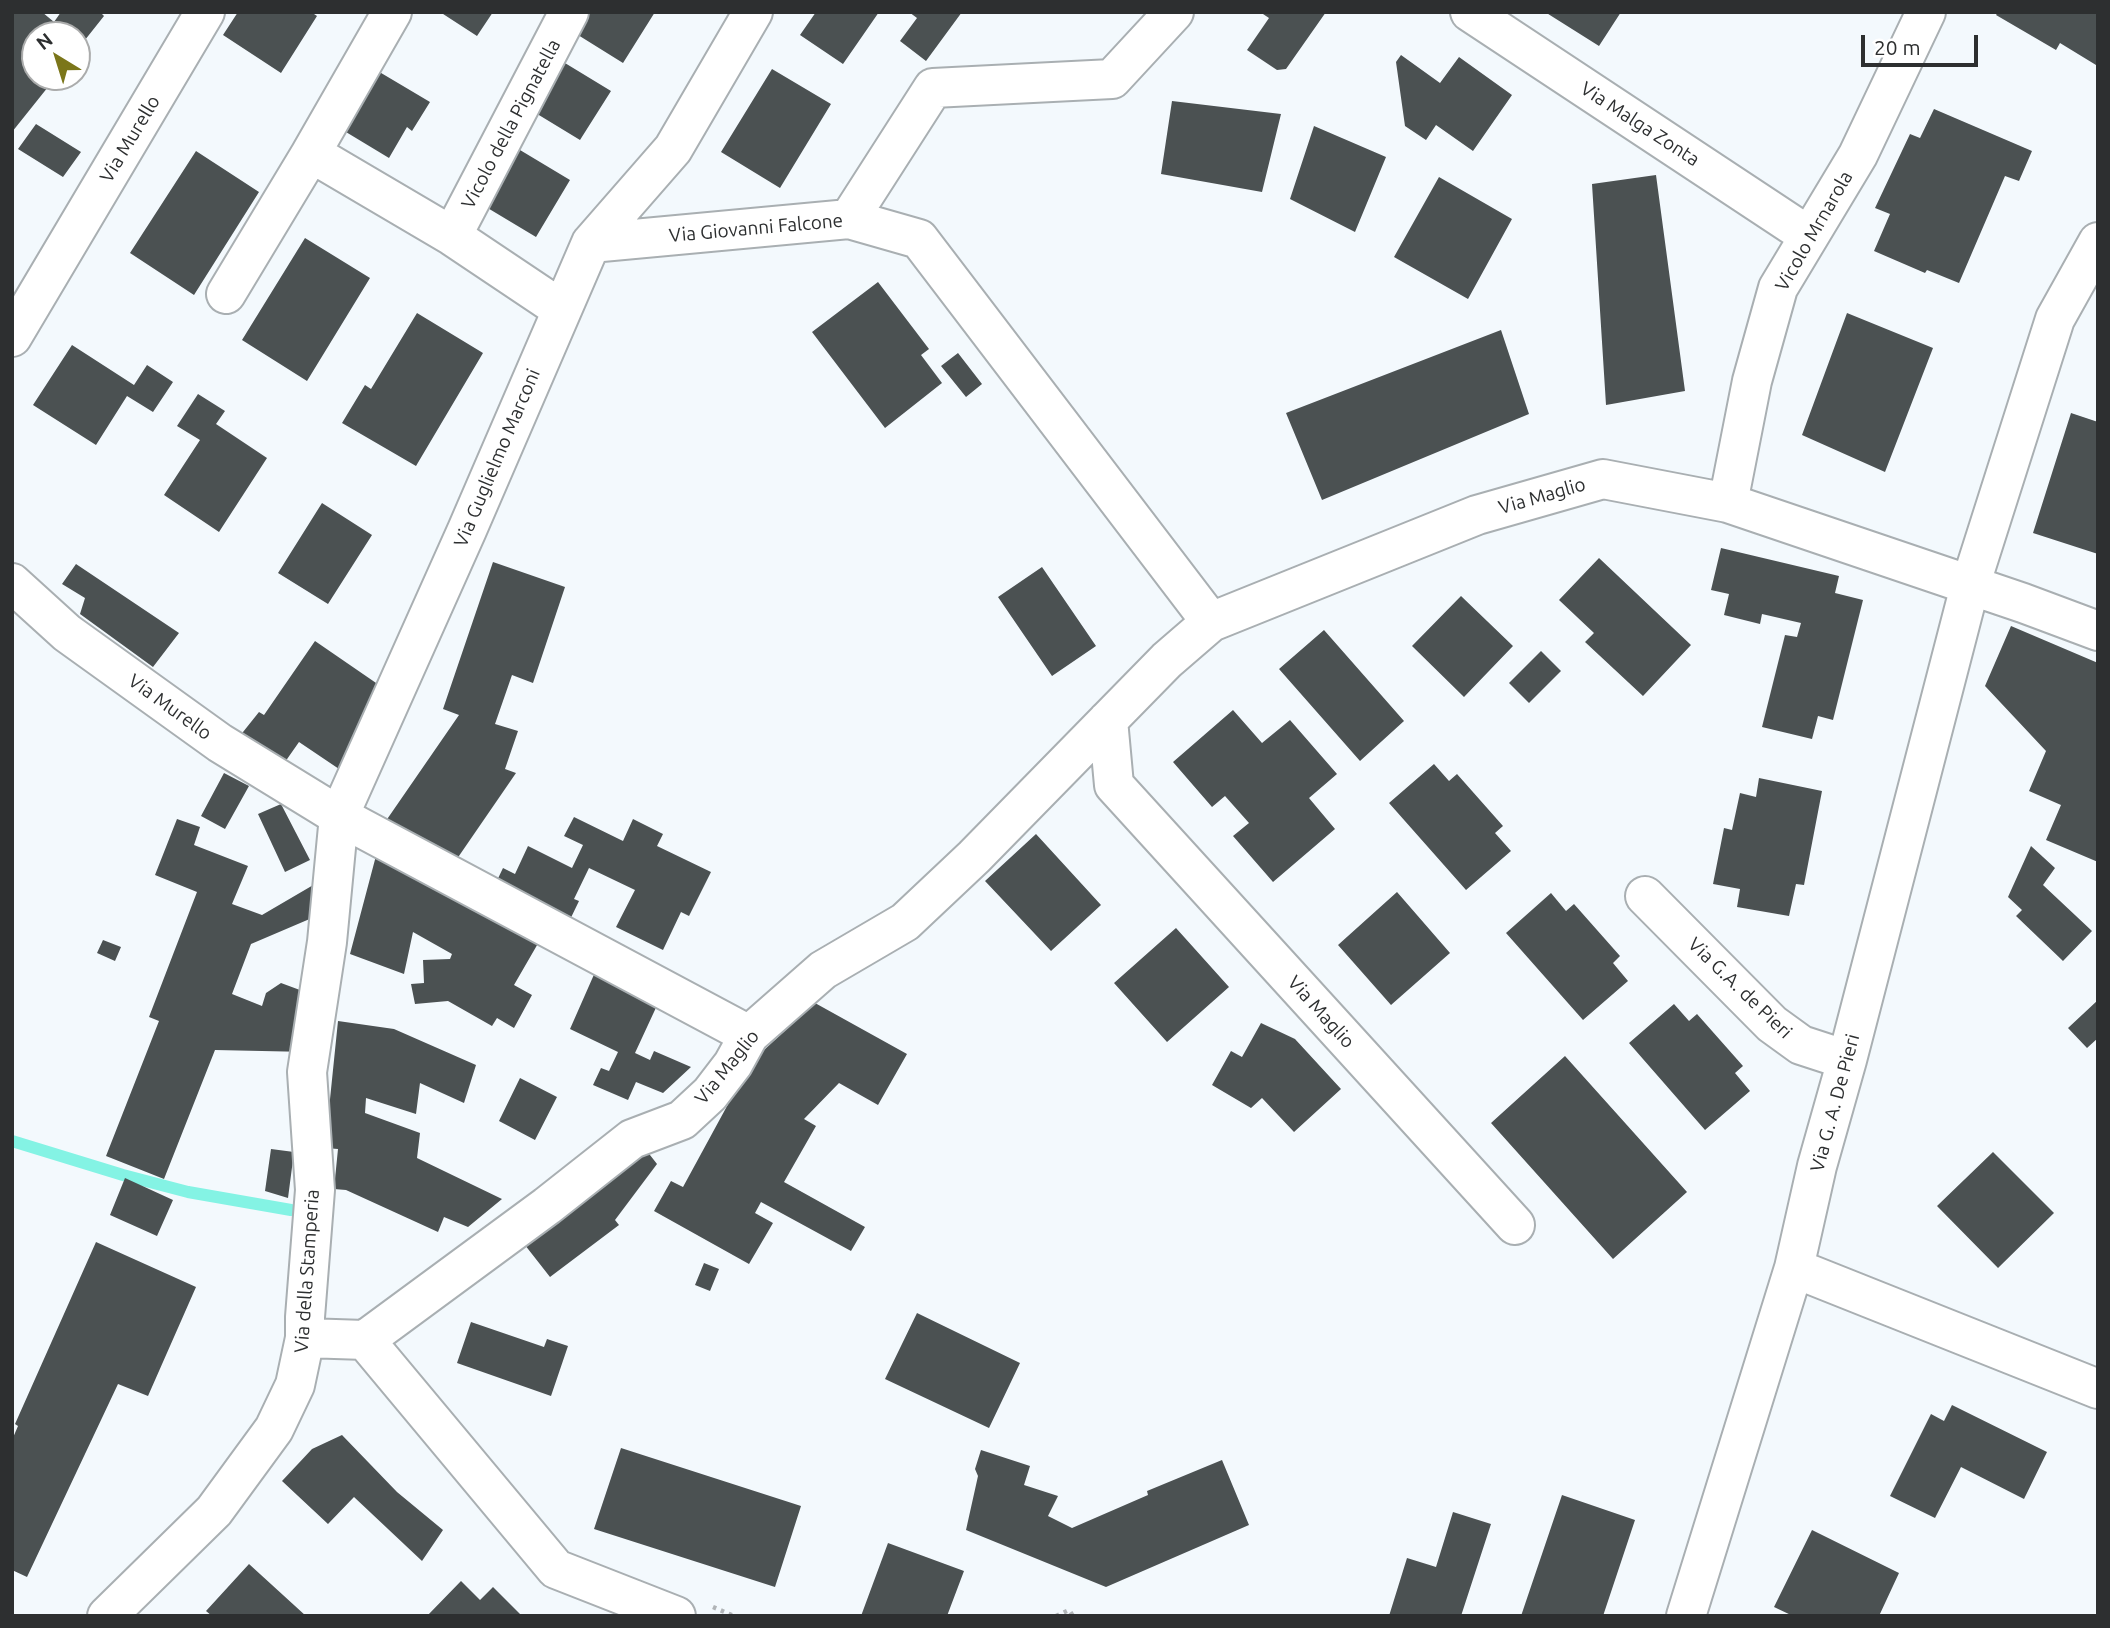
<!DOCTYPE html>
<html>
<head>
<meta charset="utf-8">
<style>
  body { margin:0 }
  #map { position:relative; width:2110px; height:1628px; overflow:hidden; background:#f3f9fd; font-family:Ubuntu,sans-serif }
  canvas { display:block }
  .frame { position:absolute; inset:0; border:14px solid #2d2f30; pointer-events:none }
  .north { position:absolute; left:21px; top:21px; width:70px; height:70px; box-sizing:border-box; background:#fff; border:2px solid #abacac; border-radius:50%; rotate:322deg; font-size:19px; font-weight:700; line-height:28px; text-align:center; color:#2d2f30 }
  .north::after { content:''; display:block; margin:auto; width:24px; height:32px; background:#7b761a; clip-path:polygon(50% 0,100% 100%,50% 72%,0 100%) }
  .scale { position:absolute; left:1861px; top:35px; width:117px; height:32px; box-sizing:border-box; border:4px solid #2d2f30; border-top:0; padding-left:9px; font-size:21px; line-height:24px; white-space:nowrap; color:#2d2f30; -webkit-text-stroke:5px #fff; paint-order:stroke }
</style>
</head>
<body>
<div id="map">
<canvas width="2110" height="1628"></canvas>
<div class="frame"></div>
<div class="north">N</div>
<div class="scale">20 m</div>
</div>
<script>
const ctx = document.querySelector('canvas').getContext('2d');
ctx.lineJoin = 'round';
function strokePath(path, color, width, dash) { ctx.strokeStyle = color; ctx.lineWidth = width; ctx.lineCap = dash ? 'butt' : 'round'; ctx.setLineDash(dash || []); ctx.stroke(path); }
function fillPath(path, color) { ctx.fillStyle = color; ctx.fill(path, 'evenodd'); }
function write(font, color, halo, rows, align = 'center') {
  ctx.font = font + ' Ubuntu,sans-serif'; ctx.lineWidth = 7; ctx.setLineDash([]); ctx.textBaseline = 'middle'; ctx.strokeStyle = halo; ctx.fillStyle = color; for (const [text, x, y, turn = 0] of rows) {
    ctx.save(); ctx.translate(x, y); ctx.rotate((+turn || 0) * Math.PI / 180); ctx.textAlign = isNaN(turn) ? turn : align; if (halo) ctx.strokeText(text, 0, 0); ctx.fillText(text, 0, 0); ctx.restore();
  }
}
strokePath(new Path2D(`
  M12,1141L123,1175L188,1192L291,1210`), '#84f3e4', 12);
fillPath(new Path2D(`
  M12,12H42L54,22L61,12H100L104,16L77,50V35H35V77H56L12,132Z
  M238,12H311L317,16L281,73L223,35Z
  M440,12H493L477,36Z
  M581,12H655L623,63L570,30Z
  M816,12H879L843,64L800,35Z
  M909,12H962L926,61L900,41L917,18Z
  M1260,12H1326L1286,69L1277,70L1247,50L1269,18Z
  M1545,12H1621L1599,46Z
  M1998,12H2098V62L2096,65L2060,43L2056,50L1996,15Z
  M1401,55L1440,83L1459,57L1512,95L1473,151L1436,125L1426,140L1405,126L1396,62Z
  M560,60L611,91L580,140L529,109Z
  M371,67L430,102L412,131L407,127L389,158L336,126Z
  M772,69L831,104L780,188L721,152Z
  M1172,101L1281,114L1262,192L1161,174Z
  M1934,109L2032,151L2019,181L2005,176L1959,283L1927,270L1925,273L1874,251L1890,214L1875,208L1910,134L1920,138Z
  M36,124L81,152L63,177L18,149Z
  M1314,126L1386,157L1355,232L1290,199Z
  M520,150L570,180L536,237L486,207Z
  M196,151L259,192L194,295L130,253Z
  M1656,175L1685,391L1606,405L1592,184Z
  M1439,177L1512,219L1468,299L1394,257Z
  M305,238L370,278L307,381L242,340Z
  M878,282L929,349L921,355L942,383L885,428L812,332Z
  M417,313L483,353L416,466L342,423L365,385L371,389Z
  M1847,313L1933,348L1885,472L1802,435Z
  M1501,330L1529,414L1322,500L1286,413Z
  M72,345L134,385L147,365L173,382L153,412L127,396L96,445L33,405Z
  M958,353L982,384L966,397L941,366Z
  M198,394L225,411L216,424L267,458L219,532L164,495L200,440L177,426Z
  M2071,413L2098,422V554L2033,533Z
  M322,503L372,535L328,604L278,573Z
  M1721,548L1839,576L1835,593L1863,600L1833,720L1818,716L1812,739L1762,727L1785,635L1797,637L1801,623L1762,614L1760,624L1724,615L1729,594L1711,590Z
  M1599,558L1691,645L1643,696L1585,642L1594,633L1559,600Z
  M493,562L565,587L533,683L512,675L495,724L518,731L505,769L516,773L450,869L381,828L459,715L443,709Z
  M76,564L179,633L153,667L80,614L85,598L62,584Z
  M1042,567L1096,646L1052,676L998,597Z
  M1461,596L1513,646L1464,697L1412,646Z
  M2011,626L2098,663V862L2046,840L2061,805L2029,791L2046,751L1985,686Z
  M1324,630L1404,721L1360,761L1279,669Z
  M315,641L379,685L342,771L299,742L278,772L235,742L259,712L264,715Z
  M1541,651L1561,671L1529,703L1509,683Z
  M1233,710L1262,743L1290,720L1337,774L1309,798L1335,829L1273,882L1233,836L1249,823L1225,796L1212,807L1173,762Z
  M1434,764L1449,781L1457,774L1503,826L1495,833L1511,851L1466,890L1389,803Z
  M224,773L249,786L225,829L201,816Z
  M1759,778L1822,791L1804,885L1796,884L1789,916L1737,907L1740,889L1713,884L1724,828L1732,830L1740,793L1756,797Z
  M281,804L310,860L285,872L258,814Z
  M574,817L623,841L633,819L663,834L657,846L711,872L689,916L681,912L663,950L616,927L635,890L589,868L574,899L579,901L565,930L491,893L503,868L515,874L528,846L572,868L583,845L564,836Z
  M177,819L200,827L194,845L248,866L232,904L262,915L315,884L319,915L251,944L232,994L262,1006L266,993L281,983L308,993L309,1052L215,1050L164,1179L106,1156L159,1021L149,1017L197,892L155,875Z
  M1036,834L1101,905L1051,951L985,881Z
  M2031,846L2055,868L2043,885L2092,931L2063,961L2016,916L2022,910L2008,897Z
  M377,852L540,940L514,985L532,995L514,1028L497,1018L492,1026L448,1001L415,1004L411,984L424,983L423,960L450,959L452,954L413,932L404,974L350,954Z
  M1397,892L1450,953L1391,1005L1338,945Z
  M1551,893L1566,911L1574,904L1620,956L1613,963L1628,981L1583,1020L1506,933Z
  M1176,928L1229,987L1167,1042L1114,983Z
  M103,940L121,947L115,961L97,953Z
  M596,970L660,999L635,1053L650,1060L654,1051L691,1067L663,1093L636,1082L628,1100L593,1085L601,1068L609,1071L618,1052L570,1029Z
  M2098,1000V1038L2087,1048L2068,1028Z
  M815,1003L907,1054L878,1105L839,1083L804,1119L816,1126L784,1182L865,1227L851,1251L761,1202L755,1213L773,1223L749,1264L654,1211L671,1181L683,1187L751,1062Z
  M1674,1004L1689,1021L1697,1014L1743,1066L1735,1073L1750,1091L1705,1130L1629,1043Z
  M338,1021L394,1029L476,1065L464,1103L420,1083L416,1114L366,1098L365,1113L420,1133L417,1158L502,1199L468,1227L444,1217L438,1232L346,1190L334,1189L338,1149L325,1148Z
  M1261,1023L1295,1039L1341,1089L1294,1132L1262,1098L1251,1108L1212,1085L1231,1051L1242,1057Z
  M1565,1056L1687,1192L1613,1259L1491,1123Z
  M520,1078L557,1097L535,1140L499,1121Z
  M643,1146L657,1164L615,1220L619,1225L550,1277L521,1240Z
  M271,1149L294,1152L288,1198L265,1191Z
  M1993,1152L2054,1213L1998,1268L1937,1206Z
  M125,1178L173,1200L157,1236L110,1215Z
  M96,1242L196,1287L148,1396L118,1384L27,1577L12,1570V1440L18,1426L15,1424Z
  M704,1263L719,1269L710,1291L695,1285Z
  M917,1313L1020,1363L989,1428L885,1379Z
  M471,1322L544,1347L547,1339L568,1346L551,1396L457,1363Z
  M1952,1405L2047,1452L2024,1499L1961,1467L1935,1518L1890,1496L1931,1414L1944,1421Z
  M342,1435L397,1492L443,1530L422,1561L354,1497L328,1524L282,1481L312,1449Z
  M621,1448L801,1506L775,1587L594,1529Z
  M981,1450L1030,1466L1024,1485L1058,1496L1048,1516L1072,1528L1148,1495L1147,1491L1222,1460L1249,1525L1106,1587L966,1530L978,1476L975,1469Z
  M1562,1495L1635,1520L1603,1616H1521Z
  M1453,1512L1491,1524L1461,1616H1389L1407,1558L1436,1567Z
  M1812,1530L1899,1573L1879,1616H1793L1774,1607Z
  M888,1543L964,1571L947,1616H861Z
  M249,1564L306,1616H212L206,1611Z
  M461,1581L480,1600L493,1587L522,1616H427Z`), '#4b5152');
const minor = new Path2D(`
  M392,12L311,153L452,236L561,309
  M1470,12L1809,236
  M849,219L933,88L1112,79L1174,12
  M452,236L569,12
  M591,243L849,219L919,239L1211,622
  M226,294L311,153
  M12,337L205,12
  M1728,503L1752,381L1778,288L1858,155L1926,12
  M12,583L67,633L220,743L339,816L749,1035
  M1108,720L1114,785L1515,1225
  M1645,896L1772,1024L1801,1045L1847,1060
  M1794,1268L2098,1389
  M305,1338L365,1340L547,1206L632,1139L682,1120L710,1094L733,1064L749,1035L823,970L905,922L974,857L1167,660L1211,622L1477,515L1603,479L1728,503L2023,603L2098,631
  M365,1340L556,1569L676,1616
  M107,1616L214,1511L274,1429L295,1385L305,1338V1317L315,1190L307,1072L327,942L339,816L467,530L591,243L673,149L753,12
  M1686,1616L1794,1268L1817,1166L1847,1060L1970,586L2055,319L2098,242`);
strokePath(minor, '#a9afb2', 42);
strokePath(new Path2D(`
  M713,1607L734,1616
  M1056,1616L1069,1610L1073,1616`), '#b0b4b7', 4.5, [3.5, 5]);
strokePath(minor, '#fff', 38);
write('19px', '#2d2f30', '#fff', [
  ["Vicolo della Pignatella",511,124,-62],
  ["Via Malga Zonta",1640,124,33],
  ["Via Murello",130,139,-59],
  ["Via Giovanni Falcone",756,228,-5],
  ["Vicolo Mrnarola",1814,231,-60],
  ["Via Guglielmo Marconi",497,458,-67],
  ["Via Maglio",1542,496,-16],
  ["Via Murello",170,707,36],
  ["Via G.A. de Pieri",1740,988,44],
  ["Via Maglio",1321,1012,48],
  ["Via Maglio",727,1067,-51],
  ["Via G. A. De Pieri",1835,1103,-75],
  ["Via della Stamperia",307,1271,-86]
]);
</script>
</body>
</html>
